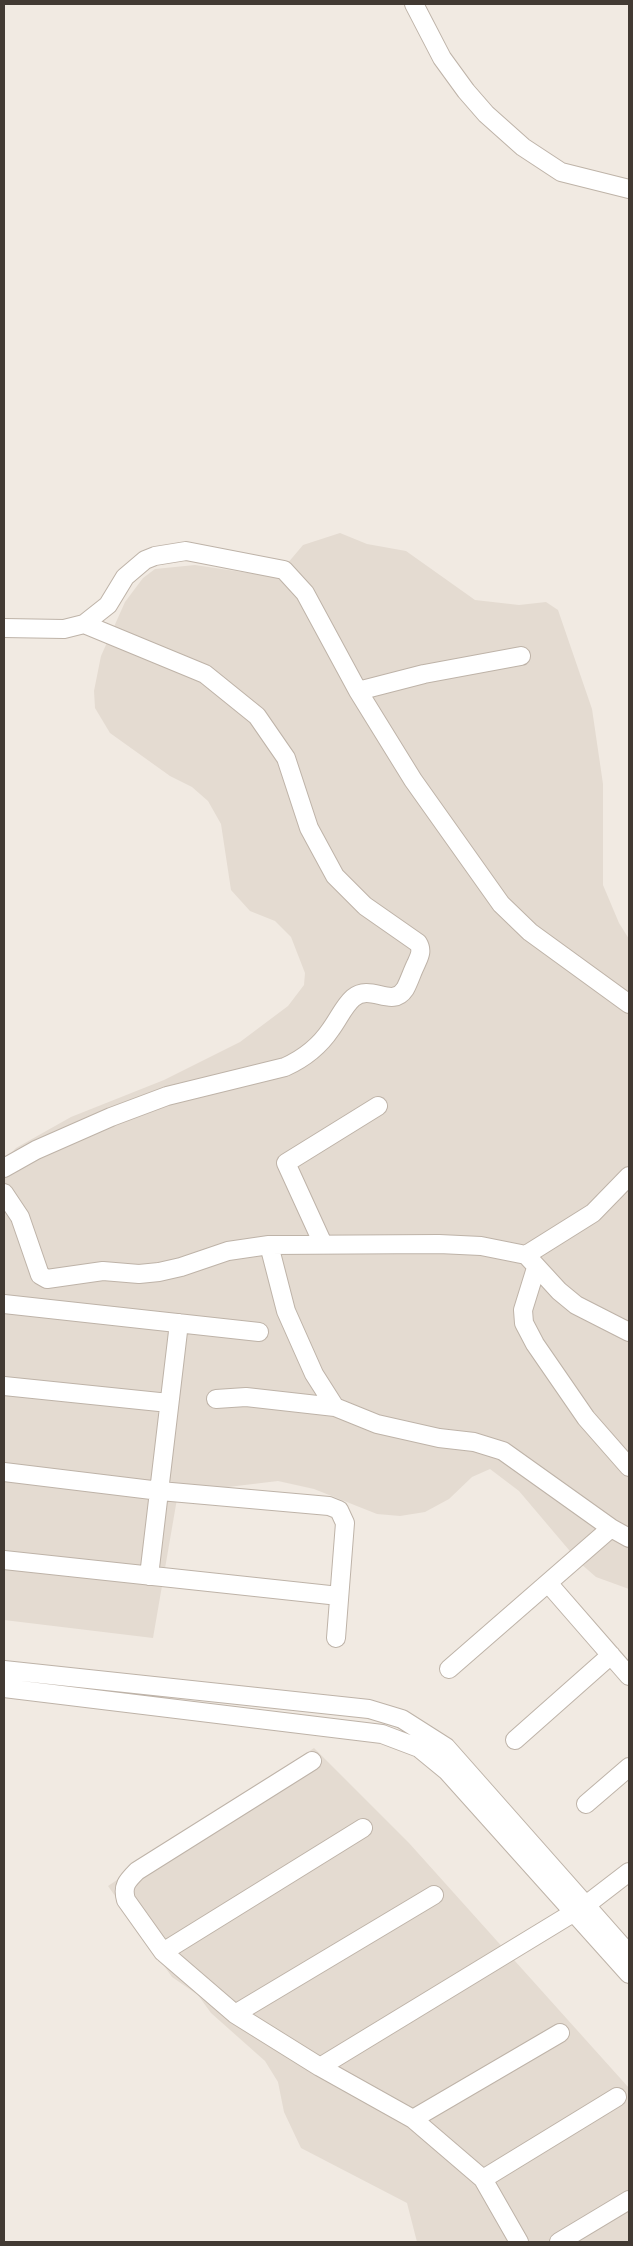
<!DOCTYPE html>
<html>
<head>
<meta charset="utf-8">
<style>
  body { margin:0 }
  #map { position:relative; width:633px; height:2246px; overflow:hidden; background:#f1eae2; font-family:Ubuntu,sans-serif }
  canvas { display:block }
  .frame { position:absolute; inset:0; border:5px solid #423a33; pointer-events:none }
</style>
</head>
<body>
<div id="map">
<canvas width="633" height="2246"></canvas>
<div class="frame"></div>
</div>
<script>
const ctx = document.querySelector('canvas').getContext('2d');
ctx.lineJoin = 'round';
function fillPath(path, color) { ctx.fillStyle = color; ctx.fill(path, 'evenodd'); }
function strokePath(path, color, width, dash) { ctx.strokeStyle = color; ctx.lineWidth = width; ctx.lineCap = dash ? 'butt' : 'round'; ctx.setLineDash(dash || []); ctx.stroke(path); }
fillPath(new Path2D(`
  M340,533L367,544L406,551L475,600L519,605L546,602L558,610L592,709L603,784V885L619,923L629,939V1589L596,1577L580,1563L519,1491L490,1469L472,1477L449,1499L425,1512L400,1516L377,1514L314,1489L278,1481L178,1493L153,1638L4,1620V1160L16,1148L71,1117L164,1080L240,1042L288,1006L304,985L305,973L291,937L275,921L250,911L231,890L221,824L208,801L192,787L170,776L110,733L95,708L94,691L101,656L125,602L143,578L155,569L195,565L262,575L287,564L303,545Z
  M314,1748L409,1843L629,2088V2242H417L407,2203L301,2148L284,2112L278,2082L265,2061L211,2013L198,1995L172,1977L108,1886Z`), '#e4dbd1');
const minor = new Path2D(`
  M414,4L442,58L466,91L486,114L523,147L561,172L629,189
  M4,628L64,629L84,624L108,605L125,577L145,560L155,556L186,551L284,570L305,593L358,691L413,780L501,904L530,932L629,1004
  M358,691L424,674L521,656
  M4,1168L36,1150L111,1117L167,1096L285,1067C305,1058 319,1047 331,1029C339,1018 344,1006 353,998C371,983 392,1009 405,989C409,982 412,972 416,964C419,957 423,951 418,943L365,906L335,876L309,828L286,758L257,716L205,674L84,624
  M4,1193L20,1217L40,1275L47,1279L103,1271L139,1274L159,1272L181,1267L228,1251L269,1245L439,1244L481,1246L526,1255L559,1291L576,1305L629,1332
  M323,1244L286,1163L378,1106
  M269,1245L286,1311L314,1374L335,1407L377,1424L439,1438L474,1442L503,1451L611,1528L629,1538
  M526,1255L593,1213L629,1176
  M536,1268L523,1310L524,1323L535,1344L586,1418L629,1467
  M4,1304L259,1332
  M4,1386L169,1403
  M216,1399L246,1397L335,1407
  M4,1472L160,1491L329,1506L339,1510L345,1523L336,1638
  M4,1560L339,1596
  M149,1576L179,1323
  M548,1583L629,1676
  M449,1669L611,1528
  M4,1670L369,1709L402,1719L446,1747L629,1954
  M4,1688L382,1734L419,1748L447,1771L629,1974
  M515,1740L611,1655
  M312,1761L137,1871C127,1881 122,1886 126,1900L163,1952L235,2014L320,2067L413,2119L483,2179L519,2242
  M586,1804L629,1767
  M163,1952L363,1828
  M235,2014L434,1895
  M320,2067L586,1905L629,1872
  M413,2119L560,2033
  M483,2179L617,2097
  M559,2242L629,2200`);
strokePath(minor, '#beb3a8', 20);
strokePath(minor, '#fff', 18);
</script>
</body>
</html>
